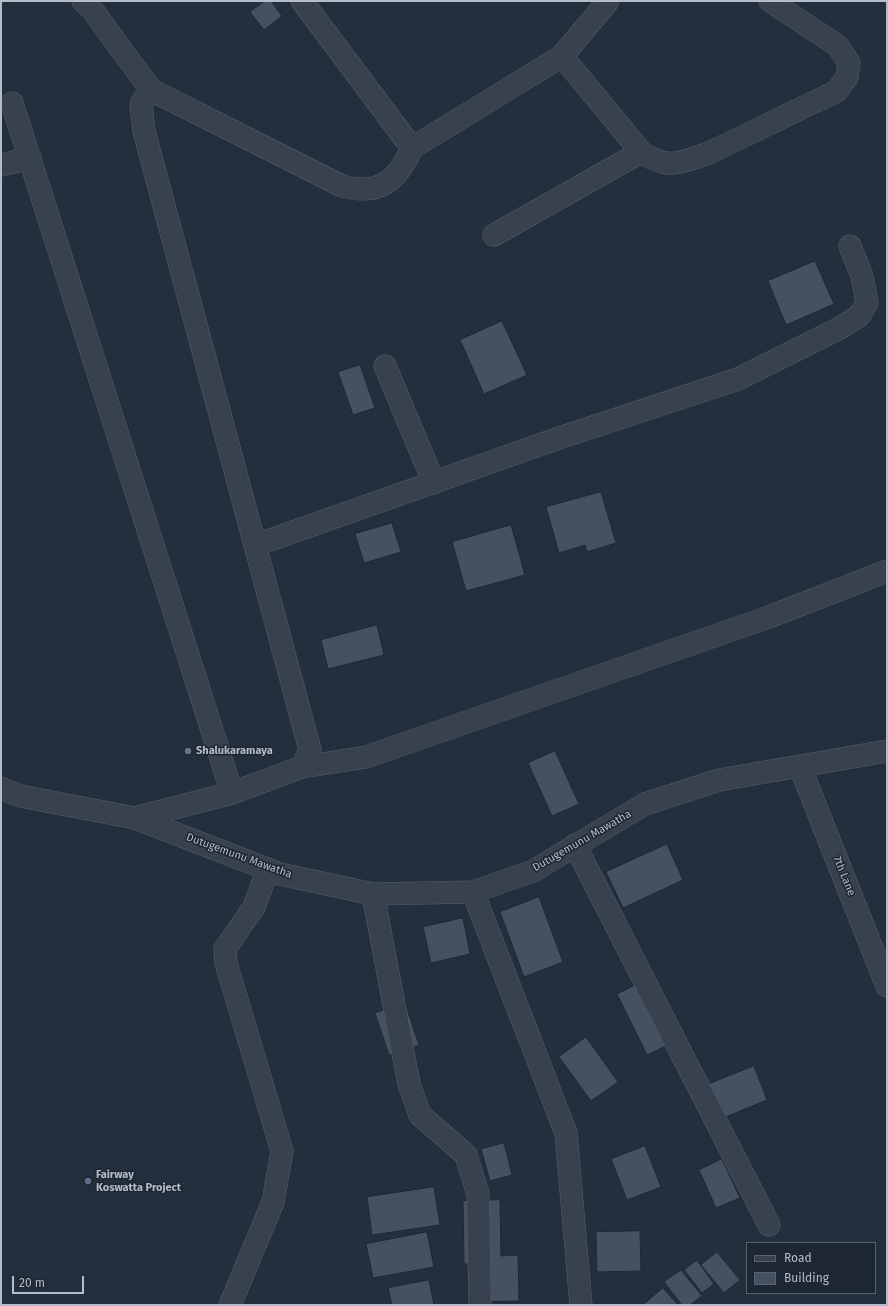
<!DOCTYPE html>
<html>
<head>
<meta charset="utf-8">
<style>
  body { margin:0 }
  #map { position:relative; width:888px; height:1306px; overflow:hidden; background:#242f3e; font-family:"Fira Sans",sans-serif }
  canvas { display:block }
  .frame { position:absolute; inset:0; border:2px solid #b4bcc9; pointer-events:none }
  .legend { position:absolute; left:746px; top:1242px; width:130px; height:52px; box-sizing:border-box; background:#1d2633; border:1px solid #59626f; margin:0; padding:5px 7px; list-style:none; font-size:12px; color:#b4bcc9 }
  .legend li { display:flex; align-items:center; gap:8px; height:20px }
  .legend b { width:20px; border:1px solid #59626f }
  .scale { position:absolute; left:12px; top:1276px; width:72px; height:18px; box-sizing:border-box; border:2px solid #b4bcc9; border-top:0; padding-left:5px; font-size:12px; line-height:14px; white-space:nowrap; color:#b4bcc9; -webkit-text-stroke:3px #1d2633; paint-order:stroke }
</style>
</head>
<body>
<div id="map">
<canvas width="888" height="1306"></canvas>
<div class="frame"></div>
<ul class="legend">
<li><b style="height:5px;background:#38414e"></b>Road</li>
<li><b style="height:11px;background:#455162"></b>Building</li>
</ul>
<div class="scale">20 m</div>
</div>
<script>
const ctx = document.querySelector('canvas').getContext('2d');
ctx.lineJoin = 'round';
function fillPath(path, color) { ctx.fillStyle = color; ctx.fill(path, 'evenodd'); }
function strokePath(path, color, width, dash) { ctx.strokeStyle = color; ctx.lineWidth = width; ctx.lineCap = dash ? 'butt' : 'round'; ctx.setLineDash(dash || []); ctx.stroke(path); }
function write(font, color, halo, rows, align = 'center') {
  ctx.font = font + ' "Fira Sans",sans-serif'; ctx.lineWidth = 3; ctx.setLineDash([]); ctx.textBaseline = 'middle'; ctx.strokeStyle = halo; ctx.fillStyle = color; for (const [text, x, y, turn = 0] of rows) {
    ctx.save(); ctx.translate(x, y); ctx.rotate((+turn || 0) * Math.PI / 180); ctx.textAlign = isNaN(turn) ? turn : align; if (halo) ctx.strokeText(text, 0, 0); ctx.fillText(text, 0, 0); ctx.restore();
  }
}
const building = new Path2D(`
  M265,1H271L282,16L264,30L250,12Z
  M815,261L834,304L786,325L768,281Z
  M502,321L527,375L484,394L460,340Z
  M360,365L375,408L353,415L338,372Z
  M601,492L616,543L587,552L585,545L559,553L546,507Z
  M392,523L401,552L364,563L355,534Z
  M511,525L525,575L466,591L452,542Z
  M377,625L384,655L328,669L321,640Z
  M555,751L579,804L552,816L528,763Z
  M667,844L683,880L623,908L606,872Z
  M539,897L563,962L524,977L500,912Z
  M463,918L470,954L431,963L423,927Z
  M640,983L670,1044L647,1055L617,994Z
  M405,1003L419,1045L389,1055L375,1013Z
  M586,1037L618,1082L591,1101L559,1057Z
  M754,1066L767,1100L723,1118L709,1084Z
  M504,1143L512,1175L490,1181L481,1149Z
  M645,1146L661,1187L627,1200L611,1159Z
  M722,1159L740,1198L716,1208L699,1170Z
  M434,1187L440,1225L372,1235L367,1197Z
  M500,1200L501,1256L518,1255L519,1301L471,1302L470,1264H464L463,1201Z
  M640,1231L641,1271L597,1272L596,1232Z
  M427,1232L434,1267L373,1278L366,1244Z
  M717,1252L740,1280L724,1293L701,1265Z
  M697,1260L714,1284L702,1293L684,1270Z
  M681,1270L702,1296L690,1305H682L664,1282Z
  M429,1280L434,1305H392L388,1288Z
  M663,1288L678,1305H643Z`);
fillPath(building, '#455162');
strokePath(building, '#1f2835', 1);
const minor = new Path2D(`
  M83,1L91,8L151,90L342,186C380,196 397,181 412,148L302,1
  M562,56L641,152C668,170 678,163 707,154L837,91L847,77L849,63L838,46L770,1
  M12,103L232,793
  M412,148L562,56L608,1
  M1,165L30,158
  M494,235L641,152
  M385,366L434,483
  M256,545L559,438L738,379L840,328L859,316L867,303L862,276L850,246
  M302,767L366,757L769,617L887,571
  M800,767L887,986
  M1,788L20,796L135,818L280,874L373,894L473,892L533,871L645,804L719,780L887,751
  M135,818L232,793L302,767L310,750L144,131L141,104L151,90
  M575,845L769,1225
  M473,892L566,1133L581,1305
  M373,894L409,1084L420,1115L466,1155L478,1194L480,1305
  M230,1305L273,1202L282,1151L226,963L225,949L254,907L268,869`);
strokePath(minor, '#565f6c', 23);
strokePath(minor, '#38414e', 22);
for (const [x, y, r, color] of [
  [188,751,4,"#6b7280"],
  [88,1181,4,"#5c6f8a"]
]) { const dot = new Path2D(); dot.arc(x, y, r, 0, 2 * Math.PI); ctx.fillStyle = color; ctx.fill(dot); strokePath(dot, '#1d2633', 1.5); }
write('bold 11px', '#b4bcc9', '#1d2633', [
  ["Shalukaramaya",196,751],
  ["Fairway",96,1175],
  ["Koswatta Project",96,1188]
], 'left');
write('11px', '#b4bcc9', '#1d2633', [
  ["Dutugemunu Mawatha",582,841,-30],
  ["Dutugemunu Mawatha",239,856,20],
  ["7th Lane",844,876,68]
]);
</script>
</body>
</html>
